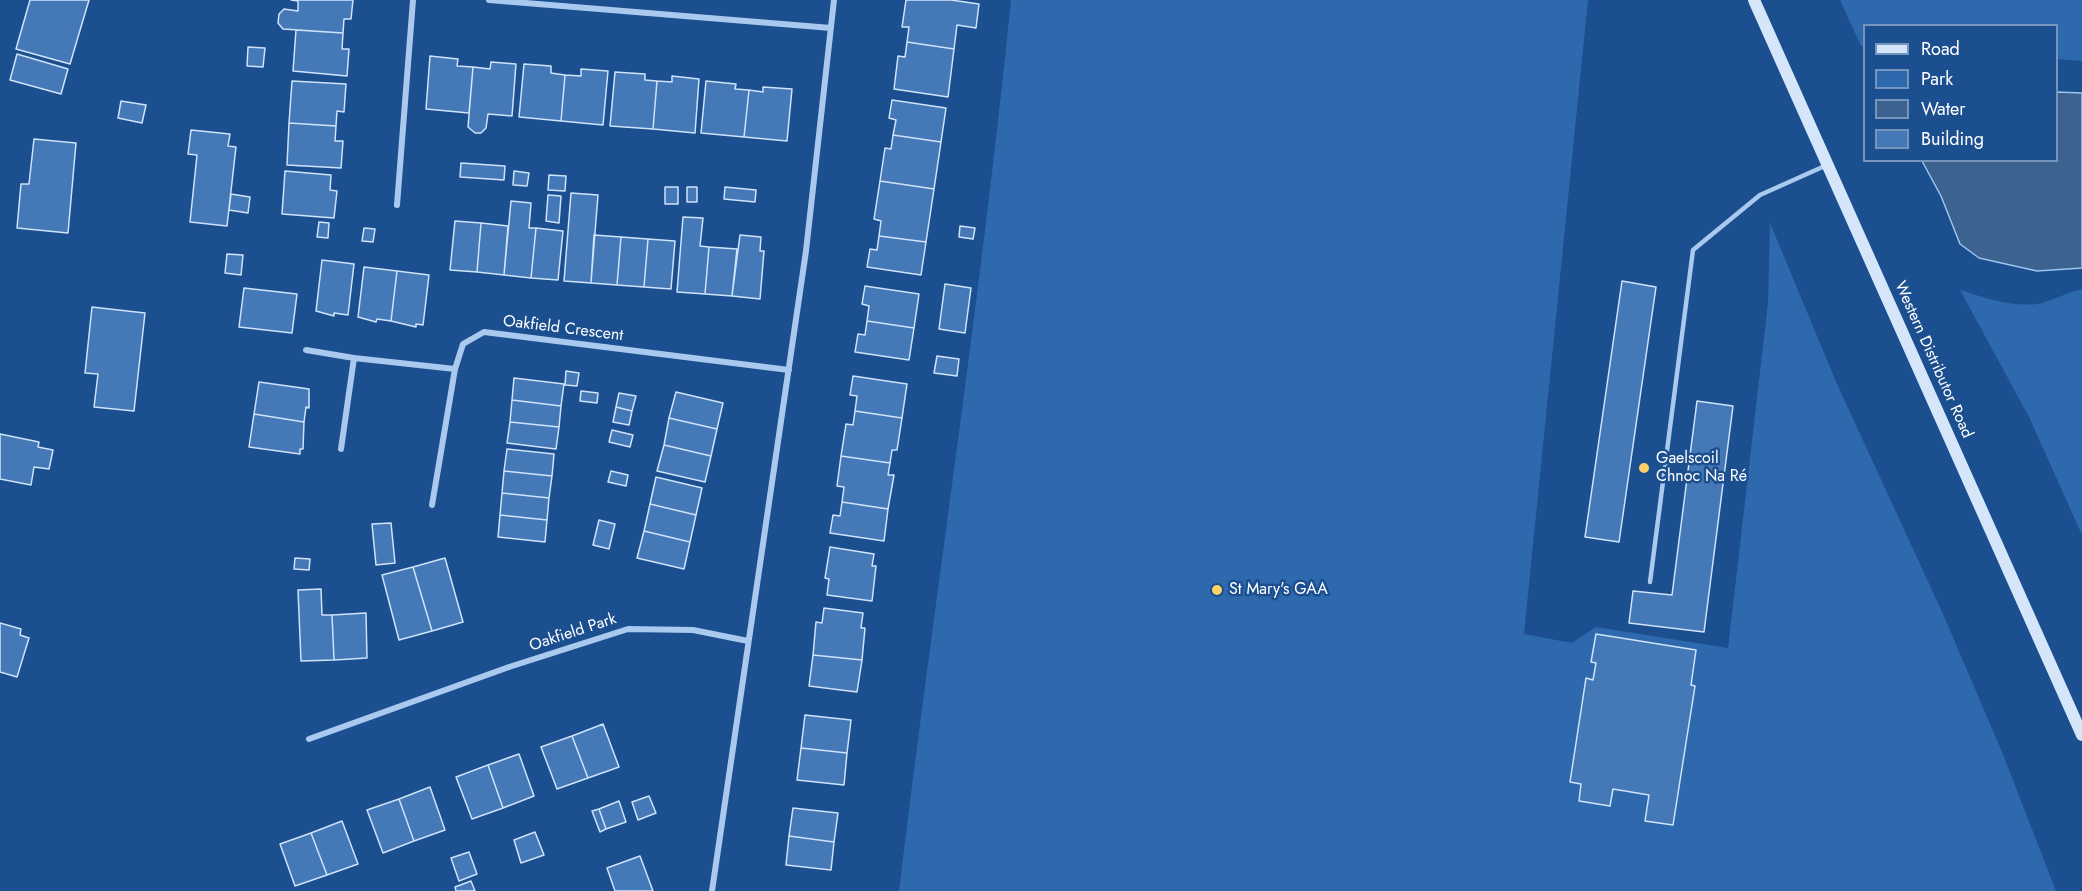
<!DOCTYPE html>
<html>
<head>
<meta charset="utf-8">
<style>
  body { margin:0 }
  #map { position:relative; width:2082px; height:891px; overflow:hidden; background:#1b4f8f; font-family:Jost,sans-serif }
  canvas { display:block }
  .legend { position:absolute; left:1863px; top:24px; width:195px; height:138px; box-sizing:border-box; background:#1b4f8f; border:2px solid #7695bc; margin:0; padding:8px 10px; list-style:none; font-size:18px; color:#fff }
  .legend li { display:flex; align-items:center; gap:12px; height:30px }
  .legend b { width:30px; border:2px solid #7695bc }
</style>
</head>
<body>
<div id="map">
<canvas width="2082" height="891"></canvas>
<ul class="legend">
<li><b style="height:8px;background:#d6e6fa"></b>Road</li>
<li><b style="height:16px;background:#2e69ad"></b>Park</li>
<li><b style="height:16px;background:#3c6290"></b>Water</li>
<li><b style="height:16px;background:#4478b7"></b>Building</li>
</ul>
</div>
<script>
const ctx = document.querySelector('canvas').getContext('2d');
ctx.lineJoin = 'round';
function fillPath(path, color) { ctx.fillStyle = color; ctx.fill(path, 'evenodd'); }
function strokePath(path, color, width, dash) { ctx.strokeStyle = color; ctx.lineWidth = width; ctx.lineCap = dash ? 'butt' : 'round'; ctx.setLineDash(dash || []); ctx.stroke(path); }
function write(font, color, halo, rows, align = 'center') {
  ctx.font = font + ' Jost,sans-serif'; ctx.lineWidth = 5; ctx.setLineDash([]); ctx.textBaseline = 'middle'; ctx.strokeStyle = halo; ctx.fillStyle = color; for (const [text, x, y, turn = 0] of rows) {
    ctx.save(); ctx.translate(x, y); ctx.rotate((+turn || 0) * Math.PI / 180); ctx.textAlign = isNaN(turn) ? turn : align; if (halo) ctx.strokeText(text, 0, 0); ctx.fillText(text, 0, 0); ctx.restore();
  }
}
fillPath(new Path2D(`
  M1011,0H1588L1524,634L1572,643L1596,627L1728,648L1768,303L1770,223L1837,384L1943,614L2002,752L2056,891H899C935,594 981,298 1011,0Z
  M1840,0H2082V61L2057,59L2056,26H1864V46H1861Z
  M2082,289V535L2029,417L1960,290C1986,298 2010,307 2038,304C2048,302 2069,292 2082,289Z`), '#2e69ad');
const water = new Path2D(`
  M2057,92L2082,93V268L2037,271L1979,258L1960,244L1941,196L1922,161L2056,160Z`);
fillPath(water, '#3c6290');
strokePath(water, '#9cc4f0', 1.5);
const building = new Path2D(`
  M30,0H89L70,64L16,49Z
  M353,0L351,19H344L343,33L283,29L278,23L279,14L284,9L298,11V1L291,0Z
  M906,0H951L979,4L976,28L957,25L954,49L907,42L909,27H902Z
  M296,30L343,33L342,49H349L347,76L293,71Z
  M907,42L954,49L948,97L894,89L898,56L905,57Z
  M248,47L265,48L263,67L247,66Z
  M17,54L68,69L61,94L10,80Z
  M430,56L458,59L457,66L473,67L469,113L426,109Z
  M491,62L516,64L512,116L488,114L486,128L481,133H475L468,127L473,67L490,69Z
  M524,64L551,66V73L565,75L561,121L519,117Z
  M581,69L608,71L603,125L561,121L565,75L581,76Z
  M615,72L645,74V80L657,81L653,129L610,126Z
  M672,76L699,79L695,133L653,129L657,81L672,82Z
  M292,81L346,84L344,112L337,111L336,126L289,123Z
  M706,81L736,84L735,89L749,90L744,137L701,133Z
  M763,87L792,89L787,141L744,137L749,90L763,92Z
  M892,100L946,108L941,142L893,135L896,120L889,118Z
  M121,101L146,105L142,123L118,118Z
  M289,123L336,126L335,141H343L341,168L287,165Z
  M191,130L230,134L228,146L236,147L227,226L190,222L197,155L188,154Z
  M893,135L941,142L934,189L880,181L885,148L891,149Z
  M34,139L76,143L68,233L17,228L21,184H29Z
  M461,163L505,166L504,180L460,177Z
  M285,171L331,175L330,190L337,191L334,218L282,214Z
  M514,171L529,173L527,186L513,185Z
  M549,175L566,176L565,191L548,190Z
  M880,181L934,189L926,242L879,236L881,221L874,219Z
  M665,187H678V204H665Z
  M687,187H697V202H687Z
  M725,187L756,190L755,202L724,199Z
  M571,193L598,195L591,283L564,281Z
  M231,194L250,197L248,213L229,210Z
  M548,195L561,196L559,223L546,221Z
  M511,201L531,203L529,228H536L531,278L504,275Z
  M683,217L703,218L700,246L709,247L705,294L677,292Z
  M455,221L481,223L477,272L450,270Z
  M319,222L329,223L328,238L317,237Z
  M481,223L508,226L504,275L477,272Z
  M960,226L975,228L973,239L959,237Z
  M364,228L375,229L373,242L362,241Z
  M536,228L563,231L558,280L531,278Z
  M594,235L621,237L617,285L591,283Z
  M740,235L761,237L760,251H764L760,299L732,296Z
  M879,236L926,242L921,275L867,267L870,249L877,250Z
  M621,237L648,239L644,287L617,285Z
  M648,239L675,241L671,289L644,287Z
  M709,247L737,249L732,296L705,294Z
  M227,254L243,255L241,275L225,273Z
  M322,260L354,264L348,315L334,313V316L316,311Z
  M364,267L397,271L391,321L377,319L376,322L358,317Z
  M397,271L429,275L423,325L416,324V327L391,321Z
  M1622,281L1656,287L1619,542L1585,537Z
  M945,284L971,288L965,333L939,329Z
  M865,286L919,294L914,328L867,321L869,306L862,304Z
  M244,288L297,294L292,333L239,327Z
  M92,307L145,313L134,411L94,407L98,374L85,373Z
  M867,321L914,328L909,360L855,352L858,334L865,335Z
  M937,356L959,359L957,376L934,373Z
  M566,371L579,373L577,386L565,385Z
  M853,376L907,384L902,418L855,411L857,396L850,395Z
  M514,378L564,384L561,406L512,400Z
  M259,382L309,389V408L306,407L304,422L254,414Z
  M581,391L598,393L597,403L580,401Z
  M676,392L723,403L717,429L669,418Z
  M619,393L636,396L632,411L616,407Z
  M512,400L561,406L559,427L510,422Z
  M1697,401L1733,406L1704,632L1629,623L1633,591L1672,595Z
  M616,407L632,411L629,425L613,422Z
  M855,411L902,418L897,450H892L890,463L841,456L846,424L853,425Z
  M254,414L304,422L303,449H300V454L249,447Z
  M669,418L717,429L711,456L664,445Z
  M510,422L559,427L556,449L507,443Z
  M612,430L633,435L630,447L609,442Z
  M0,434L39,442L38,447L53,450L49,469L34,467L31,485L0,479Z
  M664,445L711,456L705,482L657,471Z
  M507,449L554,454L552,476L504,471Z
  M841,456L890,463L888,475H894L888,509L842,502L844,487L837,486Z
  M504,471L552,476L549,498L502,493Z
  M611,471L628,475L626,486L608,482Z
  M656,477L702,488L696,515L650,504Z
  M502,493L549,498L547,520L500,515Z
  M842,502L888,509L884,541L830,533L833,515L840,516Z
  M650,504L696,515L690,542L644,531Z
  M500,515L547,520L545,542L498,537Z
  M599,520L615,524L609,549L593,545Z
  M391,523L395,563L376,565L372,524Z
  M644,531L690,542L684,569L637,558Z
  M830,547L874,554L872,566H876L872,601L827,595L829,579L825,578Z
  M295,558L310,559L309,570L294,569Z
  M445,558L463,622L432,631L413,567Z
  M413,567L432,631L399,640L382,575Z
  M321,589L322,615H332L334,660L301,661L298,590Z
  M824,608L863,613L861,628H865L862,660L813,655L816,622L822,623Z
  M366,613L367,658L334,660L332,615Z
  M0,623L21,629L20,635L29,638L17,677L0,672Z
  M1596,634L1696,650L1691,685L1695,686L1673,825L1645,821L1649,795L1613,789L1610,806L1579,801L1581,784L1570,782L1586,678L1593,680L1596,663L1591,662Z
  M813,655L862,660L857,692L809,686Z
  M805,715L851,720L847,753L801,748Z
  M603,724L619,767L588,778L572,736Z
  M572,736L588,778L557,789L541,747Z
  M801,748L847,753L844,785L797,780Z
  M519,754L534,796L503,808L488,765Z
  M488,765L503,808L472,819L456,777Z
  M430,787L445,830L414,841L399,799Z
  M649,796L656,813L638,820L632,802Z
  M399,799L414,841L383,853L367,810Z
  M619,801L626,822L606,829L599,809Z
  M793,808L838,813L834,842L789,836Z
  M599,809L606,829L600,832L592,811Z
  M342,821L358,864L327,875L311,833Z
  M535,832L544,855L521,863L514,840Z
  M311,833L327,875L295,886L280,844Z
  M789,836L834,842L831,870L786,865Z
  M469,852L477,874L459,881L451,858Z
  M640,856L653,891H615L607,868Z
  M471,881L475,891H456L455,887Z`);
fillPath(building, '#4478b7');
strokePath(building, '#cfe3fa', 1.5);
strokePath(new Path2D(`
  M1650,582L1693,250L1760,195L1827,165`), '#a9c9ee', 4.5);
strokePath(new Path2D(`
  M489,0L831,28
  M397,205L413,0
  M306,350L354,358
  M341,449L354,358L455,369
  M432,505L455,369L463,344L484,332L789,370
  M309,739L509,667L628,629L693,630L748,641
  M712,891L806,251L834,0`), '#a9c9ee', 6);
strokePath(new Path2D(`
  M1754,0L2082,735`), '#d6e6fa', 12);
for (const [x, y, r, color] of [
  [1644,468,6,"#ffd166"],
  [1217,590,6,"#ffd166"]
]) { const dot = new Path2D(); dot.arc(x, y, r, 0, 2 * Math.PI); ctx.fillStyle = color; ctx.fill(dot); strokePath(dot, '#1b4f8f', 2); }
write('16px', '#fff', '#1b4f8f', [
  ["Oakfield Crescent",563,329,7],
  ["Western Distributor Road",1933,360,66],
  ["Oakfield Park",573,633,-18]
]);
write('16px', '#fff', '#1b4f8f', [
  ["Gaelscoil",1656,459],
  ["Chnoc Na Ré",1656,477],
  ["St Mary's GAA",1229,590]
], 'left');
</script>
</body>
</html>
